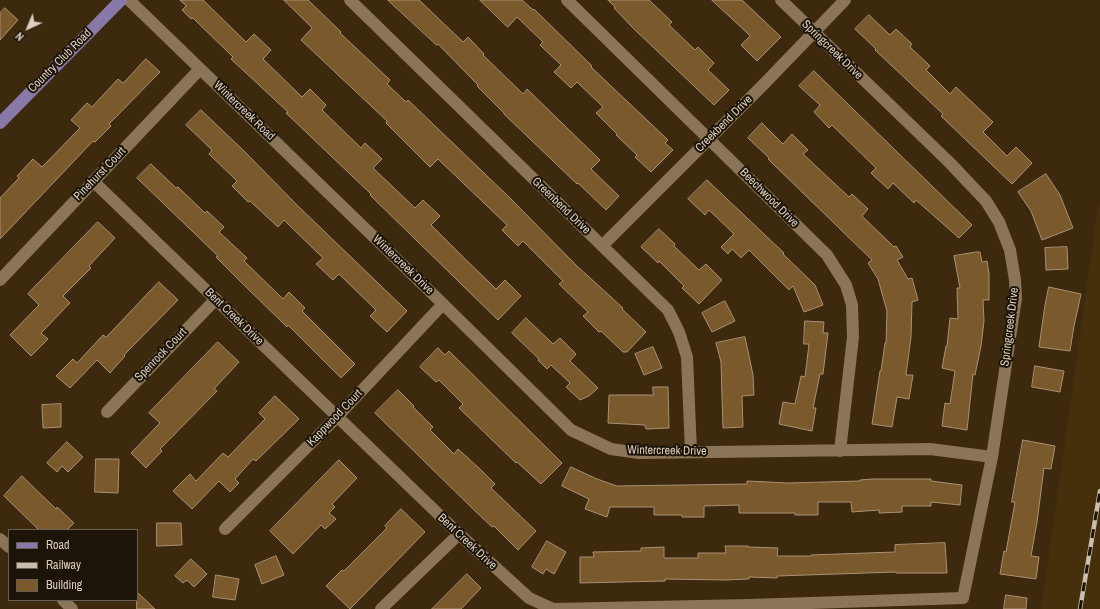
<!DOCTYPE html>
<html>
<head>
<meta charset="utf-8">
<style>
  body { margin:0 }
  #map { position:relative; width:1100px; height:609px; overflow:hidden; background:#3c290e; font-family:"Archivo Narrow",sans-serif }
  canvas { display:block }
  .legend { position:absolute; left:8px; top:529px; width:130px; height:72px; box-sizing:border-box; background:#1c1408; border:1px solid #695f52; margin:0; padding:5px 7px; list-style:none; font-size:12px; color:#dccfc0 }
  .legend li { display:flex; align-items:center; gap:8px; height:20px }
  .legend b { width:20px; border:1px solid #695f52 }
  .north { position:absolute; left:8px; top:8px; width:40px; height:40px; -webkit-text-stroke:3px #1c1408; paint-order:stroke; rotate:224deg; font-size:11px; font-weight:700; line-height:16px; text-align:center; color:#dccfc0 }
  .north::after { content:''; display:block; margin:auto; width:14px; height:18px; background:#dccfc0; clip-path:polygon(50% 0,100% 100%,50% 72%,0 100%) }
</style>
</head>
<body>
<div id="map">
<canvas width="1100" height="609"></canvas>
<ul class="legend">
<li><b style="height:5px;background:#8979a9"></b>Road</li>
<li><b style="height:5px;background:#cbbeae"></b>Railway</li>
<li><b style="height:11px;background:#7a592d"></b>Building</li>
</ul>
<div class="north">N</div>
</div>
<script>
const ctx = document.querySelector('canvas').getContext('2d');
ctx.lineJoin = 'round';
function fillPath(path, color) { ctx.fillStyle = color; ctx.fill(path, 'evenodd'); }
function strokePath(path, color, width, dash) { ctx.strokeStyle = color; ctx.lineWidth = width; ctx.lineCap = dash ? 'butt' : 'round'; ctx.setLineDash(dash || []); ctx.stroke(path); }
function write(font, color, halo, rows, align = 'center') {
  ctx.font = font + ' "Archivo Narrow",sans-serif'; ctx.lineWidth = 4; ctx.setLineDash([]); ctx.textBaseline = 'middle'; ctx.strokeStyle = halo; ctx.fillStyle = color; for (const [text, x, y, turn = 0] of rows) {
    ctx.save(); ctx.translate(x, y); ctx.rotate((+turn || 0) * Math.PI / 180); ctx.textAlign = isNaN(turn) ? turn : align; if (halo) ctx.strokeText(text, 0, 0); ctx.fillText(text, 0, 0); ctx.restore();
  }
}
fillPath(new Path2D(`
  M1100,201V609H1041L1098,208Z`), '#462f0b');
const building = new Path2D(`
  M180,0H203L246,42L254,34L271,50L263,59L302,97L310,89L326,105L322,110L361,148L365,143L382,159L373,168L415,208L423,200L440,216L431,225L458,252L496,289L505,280L521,296L498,320L370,195L371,194L286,113L288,112L231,59L233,57L193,18L191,19L182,10L186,6Z
  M284,0H308L341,32L340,33L390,80L387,84L406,102L408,100L509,197L577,266L623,308L622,309L646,332L627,352H623L601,331L599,332L583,316L588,312L559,284L563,281L523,241L518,246L502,230L507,225L438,159L430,167L386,123L387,121L301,40L312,28Z
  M388,0H419L463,42L468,37L484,54L483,55L523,94L527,89L600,160L591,169L619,196L606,210L578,183L577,184L504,114V113L477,86L478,85L438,44L437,45Z
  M480,0H522L533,10L534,9L592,66L591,67L668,140L665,143L673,150L651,172L635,157L637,155L616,135L617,134L596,113L603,107L577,82L571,88L554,72L561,65L540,45L543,42L517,17L508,27Z
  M608,0H649L672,22L669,25L695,50L698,47L714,63L708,70L729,90L714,105L634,29L614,8L615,7Z
  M712,0H742L781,37L757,61L741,45L750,36Z
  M5,8L18,20L0,40V13Z
  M869,15L890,35L896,29L912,44L910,47L930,66L926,70L950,94L956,87L993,122L983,132L1007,156L1016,147L1032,163L1012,184L941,116L943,114L875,50L876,49L855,29Z
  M146,59L160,72L109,124L111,126L95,142L93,141L0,239V198L19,178L17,176L33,159L42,167L80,128L71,120L87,103L92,107L118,79L123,83Z
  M814,71L972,225L959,238L916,200L914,203L893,183L888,189L871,173L876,168L832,125L829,128L814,112L820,105L799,86Z
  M201,110L244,151L298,206L407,311L387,332L370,316L376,310L339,274L333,280L316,264L323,258L284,220L278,227L250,201L248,202L232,186L237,181L209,154L212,150L186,125Z
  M762,123L783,144L792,134L808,150L803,154L849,197L852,194L868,209L862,216L894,247L896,246L903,257L897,260L908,279L912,278L918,300L912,302L911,337L906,375H913L909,399L897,397L892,427L872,424L880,371H881L885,343H886L887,311L878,279L868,263L872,260L768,159L769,158L748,138Z
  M151,164L176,188L178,187L205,213L207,211L224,227L219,232L247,258L244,261L283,299L289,292L305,308L302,311L355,364L341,378L288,325L287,327L243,284L216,257L218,256L137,178Z
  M1046,174L1060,195L1073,228L1042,240L1031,211L1018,192Z
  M707,180L784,253L783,254L815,285L823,305L804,312L793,286L789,290L749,250L741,258L732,249L728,254L721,247L734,234L709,210L705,215L688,199Z
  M98,222L115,238L89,266L91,268L63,296L70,303L41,333L48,339L31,356L10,335L39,305L28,294Z
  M659,229L675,244L674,246L699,270L706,264L722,280L699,304L682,288L684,286L659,261L658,263L641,247Z
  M1067,247L1068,269L1046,270L1045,248Z
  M976,252H980L982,262L987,261L989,274V300H983L984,321L981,346L975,375L973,374L967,430L942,426L945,403L950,404L955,371L942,368L946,346H947L950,318L958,319L957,288H960L954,256Z
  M159,282L178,300L124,355L125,356L110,373L97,360L70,388L56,376L73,359L77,363L103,335L106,337Z
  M1049,287L1081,294L1074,326L1070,351L1039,347L1045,305Z
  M725,301L735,321L712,332L702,313Z
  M526,318L553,344L560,338L576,354L570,361L598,388L589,396L580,400L566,387L570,383L551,365L547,369L538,360L539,359L512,333Z
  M805,321L824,322L823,333H828L823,374H820L813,408H816L812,431L779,424L783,402L795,404L801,376L805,377L809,344H804Z
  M745,337L753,375L754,395L742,396L743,427L723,428L721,362L716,343Z
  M218,342L239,362L214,389L217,391L160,449L162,451L146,468L131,453L160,423L149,413Z
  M653,347L662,368L644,375L635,354Z
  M438,348L445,355L449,351L562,463L541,484L517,462L516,463L459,408L463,404L439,380L436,382L420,367Z
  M1035,366L1064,371L1060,392L1032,387Z
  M653,387H668L669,428L646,429L645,425L608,423L609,395H653Z
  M398,390L414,406L413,407L433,427L430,430L454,454L458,449L479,468L495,484L491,488L536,531L518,550L494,526L492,527L472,508L375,413Z
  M275,396L299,419L256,461L253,459L235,479L239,483L230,492L219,481L192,509L173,491L190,474L196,481L223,453L228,457L265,419L259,413Z
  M61,404V427L43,428L42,405Z
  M1023,440L1055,446L1051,469L1044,468L1037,522L1031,556L1039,557L1036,579L1000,574L1004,551L1006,552L1015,502H1012Z
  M67,442L83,457L68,472L62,466L57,472L47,463Z
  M96,459H119L118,493L95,492Z
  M339,460L357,478L332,504L335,507L329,513L336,519L325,529L321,525L293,554L270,531Z
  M571,467L597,479L617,486L747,484V481L789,483L860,481V480L873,479H931V481L962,485L960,505L931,502V506H902V512L879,513V510L852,512L851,502H818V515H795V513H739V505L704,506V517H682V515H654V507H610L607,517L585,509L589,499L562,486Z
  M22,476L56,509L57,507L74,523L67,530H39L4,496Z
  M401,509L425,532L350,609L326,586L342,570L344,571L387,528L385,526Z
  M157,523H181L182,545L157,546Z
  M547,541L566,552L554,574L546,569L543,574L532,567Z
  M945,543L947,573H896V572L777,576V578L749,577V579L726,580L665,579V581L580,583V557H594L593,552L641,551V548L664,547V558H698V553H726L725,546H748V547L778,548L777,556H811V555L895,552V545Z
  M276,556L284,575L262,584L255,565Z
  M191,559L207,574L194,587L187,580L183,583L175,576Z
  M467,574L481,588L461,609H432Z
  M216,575L239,579L235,600L213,597Z
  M137,592L155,609H137Z
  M1006,595L1027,598L1026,609H1004Z`);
fillPath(building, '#7a592d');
strokePath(building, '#a99174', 1);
strokePath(new Path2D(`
  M129,0L443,304L571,430L611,449L639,453L930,449L992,457
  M350,0L668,310L679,332L687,357L691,452
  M567,0L827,255L846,285L852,305L853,337L840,451
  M93,181L459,534L529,598L553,609L749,605L963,598L992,457L1016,298L1015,280L1010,250L999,222L986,201L949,162L781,0
  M602,246L763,85L845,0
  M0,280L200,69
  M107,412L216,299
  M225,529L337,417L443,304
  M0,539L9,547
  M63,600L72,609
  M381,609L459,534`), '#8b7558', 12);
strokePath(new Path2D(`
  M0,123L121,0`), '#8979a9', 12);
const rail = new Path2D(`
  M1080,609L1100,491`);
strokePath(rail, '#cbbeae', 4.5);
strokePath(rail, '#1c1408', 3, [9]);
write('12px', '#dccfc0', '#1c1408', [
  ["Springcreek Drive",832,50,44],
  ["Country Club Road",60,61,-45],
  ["Wintercreek Road",244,111,44],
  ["Creekbend Drive",724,124,-45],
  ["Pinehurst Court",100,174,-46],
  ["Beechwood Drive",769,198,45],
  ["Greenbend Drive",561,206,44],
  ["Wintercreek Drive",403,265,44],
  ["Bent Creek Drive",234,317,44],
  ["Springcreek Drive",1010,327,-83],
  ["Spenrock Court",161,355,-46],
  ["Kappwood Court",335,418,-46],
  ["Wintercreek Drive",667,451,1],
  ["Bent Creek Drive",467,542,43]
]);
</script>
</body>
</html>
